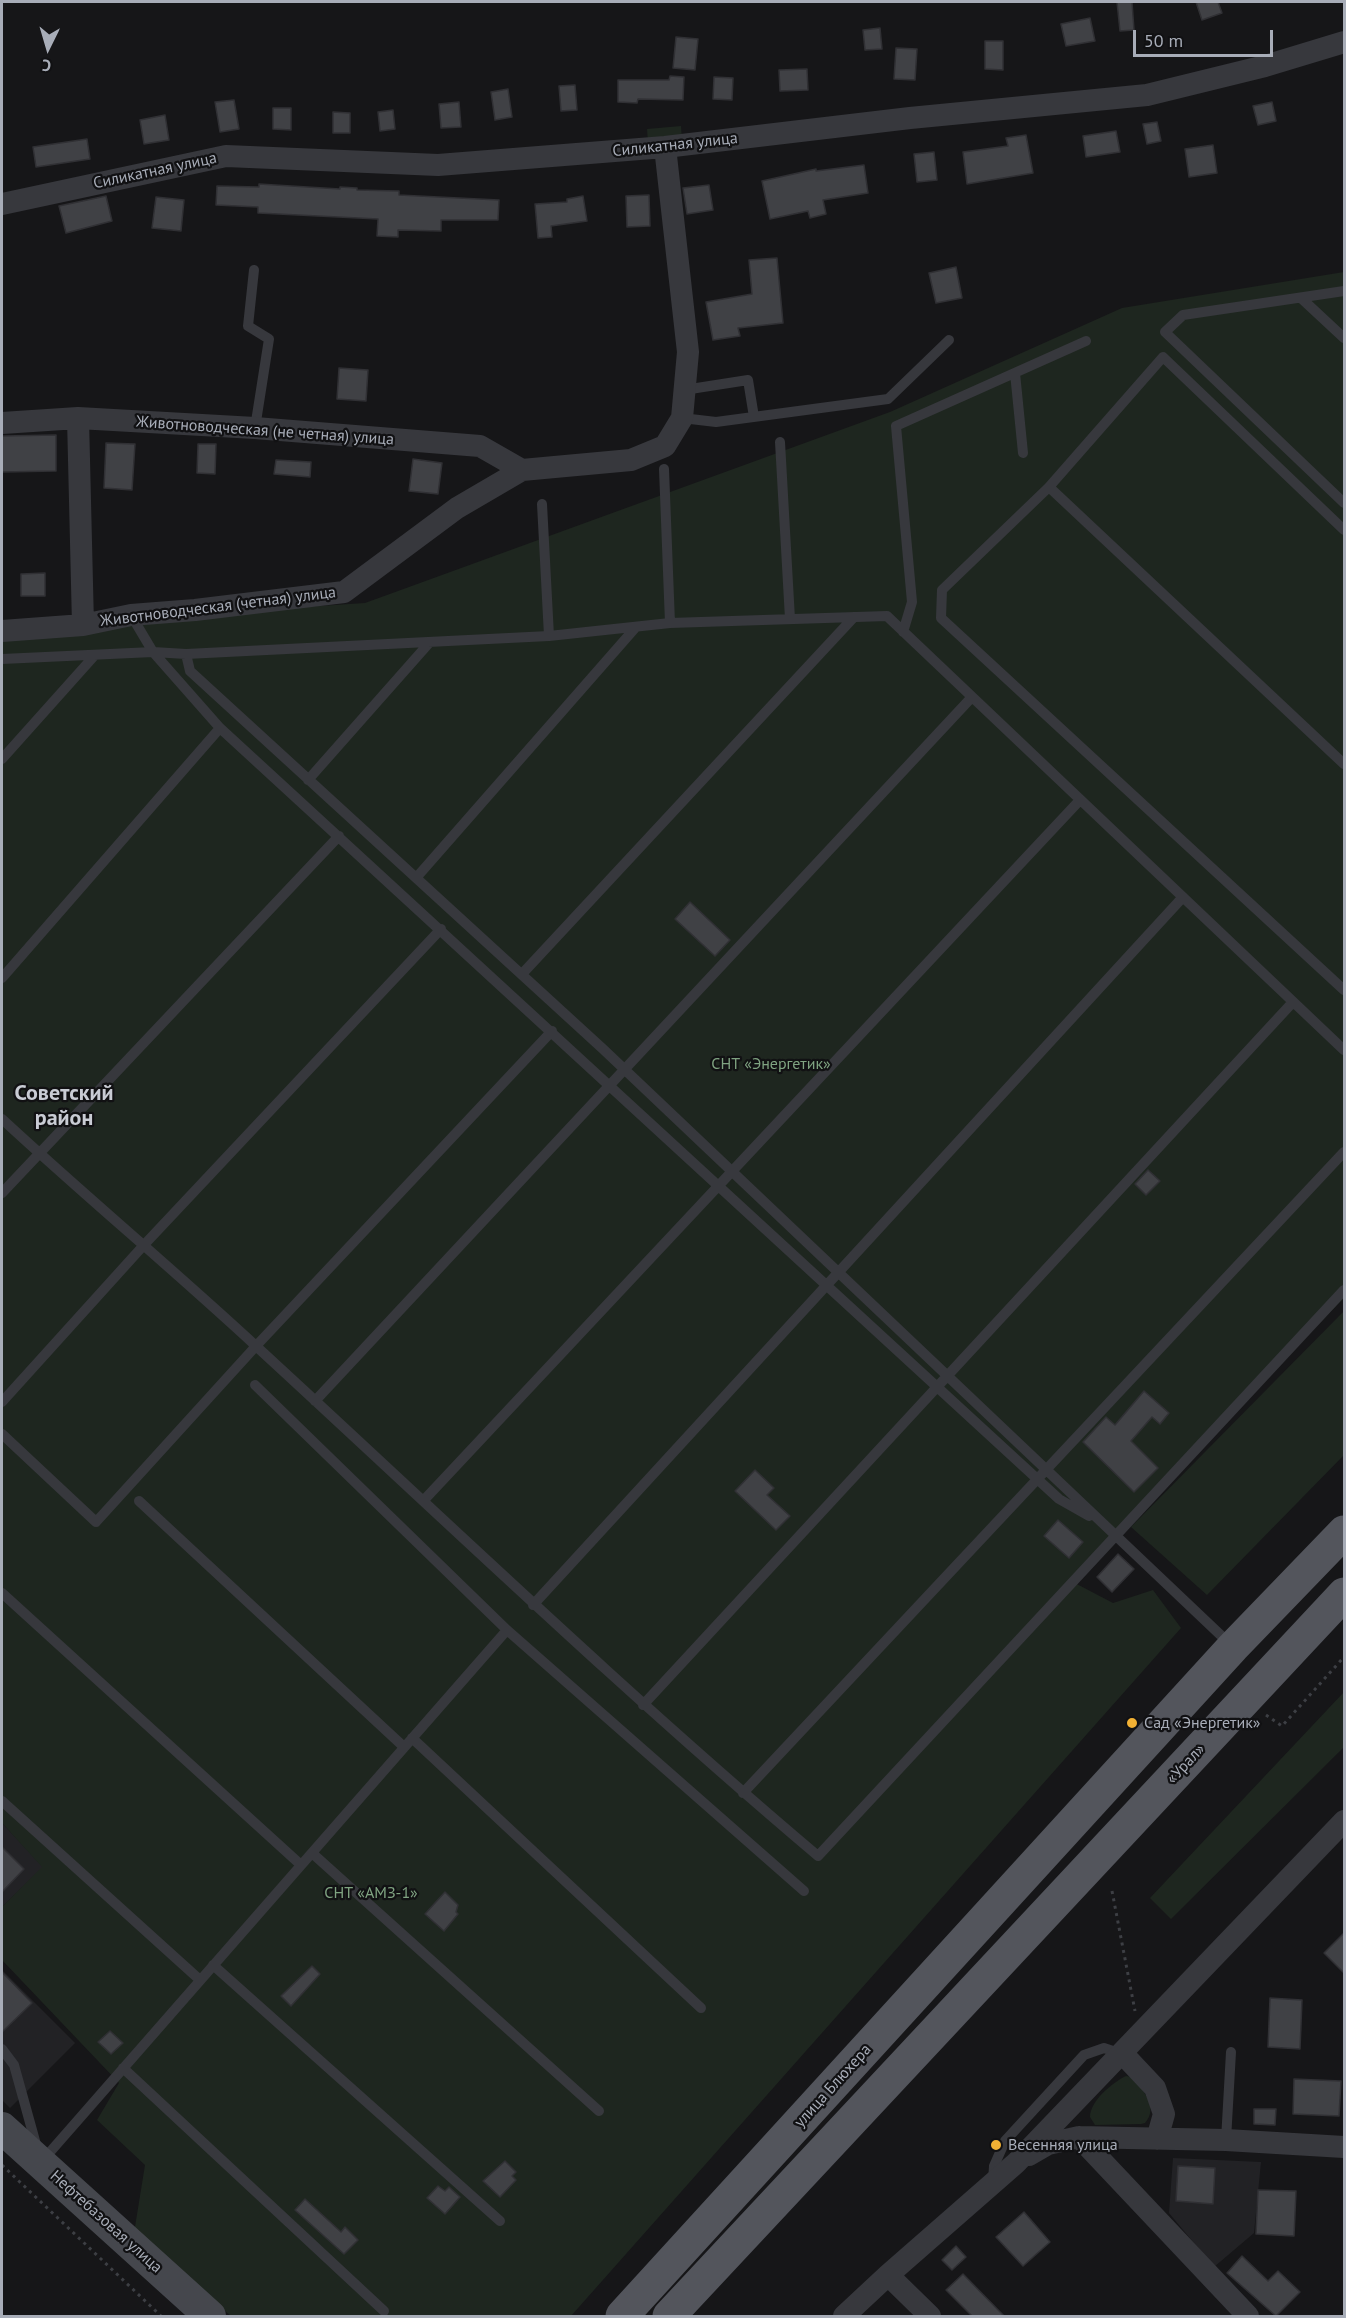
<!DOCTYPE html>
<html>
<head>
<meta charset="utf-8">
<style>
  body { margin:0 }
  #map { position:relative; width:1346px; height:2318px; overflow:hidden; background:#161618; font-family:"PT Sans",sans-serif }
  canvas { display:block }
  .frame { position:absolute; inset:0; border:3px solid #a8adb8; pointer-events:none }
  .north { position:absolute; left:18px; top:18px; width:60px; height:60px; -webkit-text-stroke:4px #111113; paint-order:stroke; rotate:185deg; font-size:16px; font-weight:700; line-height:24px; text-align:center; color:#a8adb8 }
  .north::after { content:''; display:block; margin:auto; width:21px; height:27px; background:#a8adb8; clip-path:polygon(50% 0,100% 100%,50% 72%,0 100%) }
  .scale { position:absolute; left:1133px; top:30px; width:140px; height:27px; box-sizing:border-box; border:3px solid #a8adb8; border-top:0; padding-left:8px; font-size:18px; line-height:21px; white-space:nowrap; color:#a8adb8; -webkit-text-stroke:4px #111113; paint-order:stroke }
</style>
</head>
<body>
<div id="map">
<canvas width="1346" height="2318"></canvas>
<div class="frame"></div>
<div class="north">С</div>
<div class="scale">50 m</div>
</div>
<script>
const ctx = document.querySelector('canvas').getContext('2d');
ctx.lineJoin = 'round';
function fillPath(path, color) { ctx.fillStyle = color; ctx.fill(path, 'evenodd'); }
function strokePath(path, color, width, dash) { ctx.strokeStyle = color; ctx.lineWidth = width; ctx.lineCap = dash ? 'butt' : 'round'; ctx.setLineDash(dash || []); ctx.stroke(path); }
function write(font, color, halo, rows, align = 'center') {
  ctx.font = font + ' "PT Sans",sans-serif'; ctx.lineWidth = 4.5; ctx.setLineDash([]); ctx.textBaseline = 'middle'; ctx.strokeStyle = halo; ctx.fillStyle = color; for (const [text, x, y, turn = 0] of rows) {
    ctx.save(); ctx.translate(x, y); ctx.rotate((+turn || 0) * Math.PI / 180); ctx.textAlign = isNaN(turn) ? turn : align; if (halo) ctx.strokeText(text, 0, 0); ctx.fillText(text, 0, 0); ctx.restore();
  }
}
fillPath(new Path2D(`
  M2,1823L43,1867L2,1907Z
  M2,1970L75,2043L10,2108L2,2100Z
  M1173,2158L1261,2162L1254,2233L1214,2267L1169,2213Z`), '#222225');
fillPath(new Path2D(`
  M681,126L682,140L648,143L647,129Z
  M1344,272V1298L1071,1581L1113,1603L1153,1590L1181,1628L571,2316H231L134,2233L145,2165L97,2120L119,2083L2,1960V1907L42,1867L2,1823V627L365,603L890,412L1122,308Z
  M1344,1311V1455L1207,1595L1131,1527Z
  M1344,1692V1747L1171,1919L1150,1898Z
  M1126,2076L1133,2077C1143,2091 1159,2107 1145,2123L1141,2124L1095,2125L1090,2117C1090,2101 1113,2082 1126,2076Z`), '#1e261f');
const building = new Path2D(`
  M1117,2H1132L1134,30L1120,31Z
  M1196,2H1218L1222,13L1202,20Z
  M1090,18L1095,41L1066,46L1061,24Z
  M880,28L882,49L865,50L863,30Z
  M676,37L698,39L695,70L673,68Z
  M985,41H1003V70L985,69Z
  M896,48L917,49L915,80L894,79Z
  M807,69L808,90L780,91L779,70Z
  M670,76L684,77L683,100L638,99L637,103L618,102V80H669Z
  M714,77L733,78L732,100L713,99Z
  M575,85L577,110L561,111L559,86Z
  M508,89L512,117L495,120L491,92Z
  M234,100L239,129L220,132L215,102Z
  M459,102L461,127L441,128L439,104Z
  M1272,102L1276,121L1258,125L1253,106Z
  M273,108H291V130L273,129Z
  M393,110L395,129L380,131L378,112Z
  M333,112L350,113V133H333Z
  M165,115L169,140L144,144L140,120Z
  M1157,122L1161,141L1147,144L1143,124Z
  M1116,131L1120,152L1086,157L1083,136Z
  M1026,135L1033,173L967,184L963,152L1008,146L1006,138Z
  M87,139L90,159L36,167L33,147Z
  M1213,145L1217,173L1189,177L1185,149Z
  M934,152L937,180L917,182L914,154Z
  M864,165L868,193L823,200L826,214L810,218L808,211L770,219L762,181L816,169V171Z
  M259,184L340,189V187L357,188V190L399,191V195L499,200L498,220H441V231L398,230V237L377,236L378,219L258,213V207L216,205L217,186L259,187Z
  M709,185L713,210L687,214L683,188Z
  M649,195L650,226L627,227L626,196Z
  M106,196L112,221L66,233L59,206Z
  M583,196L587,221L551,226L552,237L538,238L535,204L567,202V199Z
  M156,197L184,200L181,231L152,228Z
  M777,258L783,323L738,328L740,336L713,340L706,302L752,294L749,260Z
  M956,267L962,298L936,303L929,273Z
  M339,368L368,370L366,401L337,399Z
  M56,435V471L2,472V436Z
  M106,443L135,444L132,490L104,488Z
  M198,444H216L215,474L197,473Z
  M413,459L442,463L438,494L409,491Z
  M276,460L311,462L310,477L274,474Z
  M45,573V596H21V574Z
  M690,902L730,940L715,956L675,919Z
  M1148,1170L1160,1181L1146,1195L1135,1184Z
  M1144,1391L1169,1413L1160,1424L1152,1417L1131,1441L1158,1468L1134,1492L1083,1442L1106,1417L1115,1425Z
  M755,1470L774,1488L767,1495L790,1516L776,1530L735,1491Z
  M1058,1520L1083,1542L1069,1558L1044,1536Z
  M1118,1554L1134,1569L1112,1592L1097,1577Z
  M2,1847L24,1869L2,1892Z
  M445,1892L458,1905L456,1912L458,1914L444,1931L425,1914Z
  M1344,1933V1973L1324,1953Z
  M312,1966L320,1974L291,2006L281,1996Z
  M2,1972L32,2003L2,2032Z
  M1270,1998L1302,2000L1300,2049L1268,2047Z
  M110,2031L123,2043L111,2054L98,2042Z
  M1294,2079L1341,2081L1339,2116L1293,2114Z
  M1254,2109H1276L1275,2125L1254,2124Z
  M505,2161L516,2172L512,2176L516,2180L500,2197L483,2181Z
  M1178,2166L1215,2168L1213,2204L1176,2201Z
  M438,2186L445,2191L449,2187L460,2197L445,2214L427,2198Z
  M1258,2190L1296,2191L1294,2236L1256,2234Z
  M305,2199L341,2232L345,2227L358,2240L344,2254L295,2210Z
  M1024,2212L1050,2242L1023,2266L996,2237Z
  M956,2246L966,2257L952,2270L942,2260Z
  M1242,2256L1268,2281L1278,2271L1300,2292L1276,2316L1227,2273Z
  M963,2274L1004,2316H972L946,2290Z`);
fillPath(building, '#404145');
strokePath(building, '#303034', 1.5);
strokePath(new Path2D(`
  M1266,1715L1282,1726L1344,1657
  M1112,1891L1135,2011
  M2,2165L161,2316`), '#3d3f44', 3, [3, 4.5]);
strokePath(new Path2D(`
  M254,270L248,326L269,339L255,428
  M1344,291L1183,315L1165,332L1344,503
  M1301,298L1344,338
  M1015,373L1023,453
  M684,390L748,380L754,417
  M682,418L716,422L888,399L949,340
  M780,442L790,619
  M664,469L670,623
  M1049,487L1344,764
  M542,504L549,636
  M1344,530L1163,357L1049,487L942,590L941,618L1344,990
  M131,615L153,652L186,654L190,671L603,1049L1230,1644
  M903,632L912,602L896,426L1086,341
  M186,654L549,636L670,623L887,616L1344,1050
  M2,659L153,652L220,728L1059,1499L1089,1516
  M2,759L95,655
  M308,780L430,642
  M416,878L636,627
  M522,974L854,617
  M2,978L220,728
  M2,1119C85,1196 173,1269 257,1347C443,1518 625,1693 818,1856L1344,1290
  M2,1193L339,836
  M255,1385L507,1630L804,1891
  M315,1401L972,697
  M2,1402L143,1246L441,929
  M2,1434L96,1522L256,1346L552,1031
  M424,1500L1080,800
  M139,1501L404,1747
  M2,1593L301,1865
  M533,1605L1183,897
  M643,1705L1293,1002
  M412,1738L701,2008
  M743,1793L1344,1152
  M2,1801L200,1980
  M312,1853L599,2111
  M213,1965L500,2221
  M2,2049L14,2065L37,2148
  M123,2068L384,2311
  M1226,2140L1231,2052
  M43,2160L507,1630
  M993,2182L994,2166L1005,2141L1084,2055L1104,2048L1122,2054`), '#37383d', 10);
strokePath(new Path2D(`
  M2,204L226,156L438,165L665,147L910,118L1147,95L1265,66L1344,42
  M78,418L83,625
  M2,423L78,418L255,428L480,446L522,470
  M2,631L83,625L131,615L195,610L344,592L457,508L522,470L631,460L665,446L682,418L688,352L665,147
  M1123,2054L1155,2088L1164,2114L1157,2139
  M1079,2137L1248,2316
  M1029,2155L1048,2144L1079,2137L1226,2140L1344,2147
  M888,2275L930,2316
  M844,2316L888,2275L1016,2163L1344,1821`), '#37383d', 22);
strokePath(new Path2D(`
  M2,2128L210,2316`), '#45474d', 32);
strokePath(new Path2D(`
  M622,2316L1233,1647L1344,1532
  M669,2316L1344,1594`), '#53555c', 33);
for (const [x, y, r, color] of [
  [1132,1723,6,"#f2b134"],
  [996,2145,6,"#f2b134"]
]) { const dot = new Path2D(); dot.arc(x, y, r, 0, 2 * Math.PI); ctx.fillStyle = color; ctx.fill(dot); strokePath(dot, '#111113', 2); }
write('16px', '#a8adb8', '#111113', [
  ["Силикатная улица",675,145,-6],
  ["Силикатная улица",155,171,-12],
  ["Животноводческая (не четная) улица",265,431,4],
  ["Животноводческая (четная) улица",218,607,-7],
  ["«Урал»",1186,1764,-47],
  ["улица Блюхера",833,2086,-48],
  ["Нефтебазовая улица",106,2222,42]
]);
write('16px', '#7fa381', '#111113', [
  ["СНТ «Энергетик»",771,1064],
  ["СНТ «АМЗ-1»",371,1893]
]);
write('16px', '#a8adb8', '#111113', [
  ["Сад «Энергетик»",1144,1723],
  ["Весенняя улица",1008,2145]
], 'left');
write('bold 22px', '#c9ccd4', '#111113', [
  ["Советский",64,1094],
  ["район",64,1119]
]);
</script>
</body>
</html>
